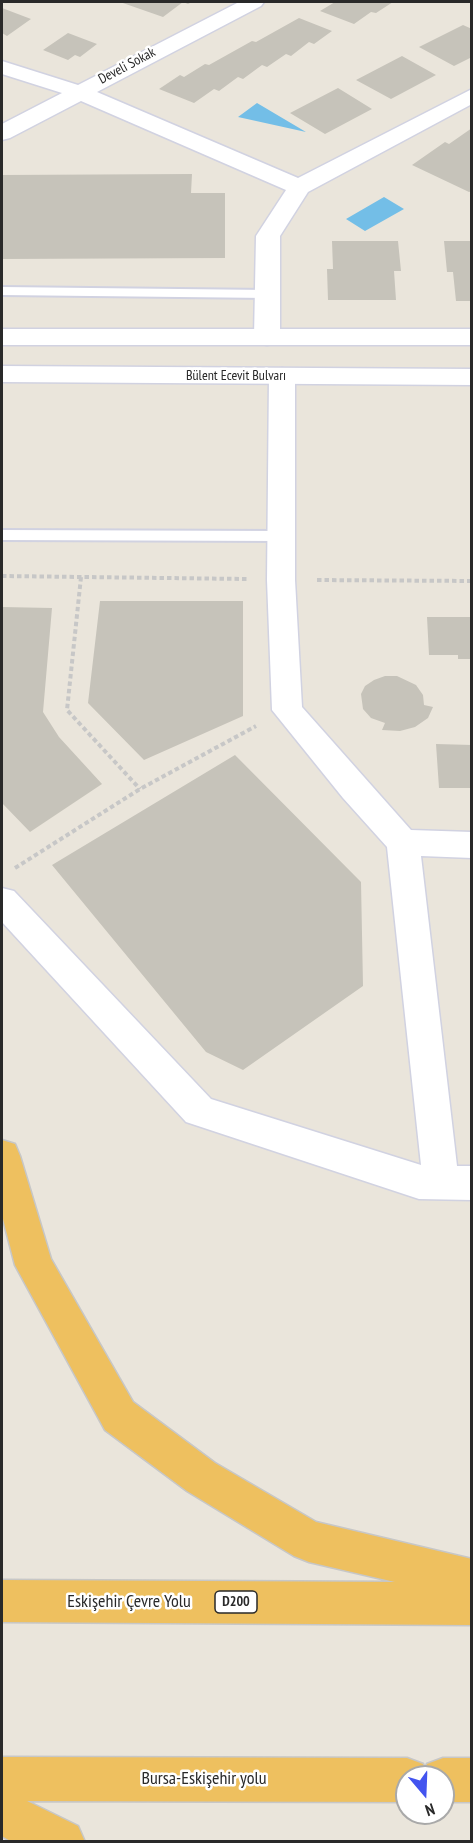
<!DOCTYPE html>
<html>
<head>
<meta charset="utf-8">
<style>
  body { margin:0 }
  #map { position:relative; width:473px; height:1843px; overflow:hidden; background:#eae5db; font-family:"PT Sans Narrow",sans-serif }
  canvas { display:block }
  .frame { position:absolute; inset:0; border:3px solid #292929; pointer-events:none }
  .north { position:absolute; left:395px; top:1765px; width:60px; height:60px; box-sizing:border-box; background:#fff; border:2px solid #a9a9a9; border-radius:50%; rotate:161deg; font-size:16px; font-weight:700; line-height:24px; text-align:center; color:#292929 }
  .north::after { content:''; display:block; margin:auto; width:21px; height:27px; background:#4354ef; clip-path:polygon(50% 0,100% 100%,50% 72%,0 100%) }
</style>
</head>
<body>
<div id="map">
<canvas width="473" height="1843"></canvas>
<div class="frame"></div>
<div class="north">N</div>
</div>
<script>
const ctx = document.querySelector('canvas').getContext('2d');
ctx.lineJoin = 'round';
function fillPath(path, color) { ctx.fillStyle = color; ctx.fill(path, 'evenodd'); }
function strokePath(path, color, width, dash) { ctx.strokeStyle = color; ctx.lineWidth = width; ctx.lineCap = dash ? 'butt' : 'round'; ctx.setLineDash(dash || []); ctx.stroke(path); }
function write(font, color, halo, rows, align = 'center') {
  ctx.font = font + ' "PT Sans Narrow",sans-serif'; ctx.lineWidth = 5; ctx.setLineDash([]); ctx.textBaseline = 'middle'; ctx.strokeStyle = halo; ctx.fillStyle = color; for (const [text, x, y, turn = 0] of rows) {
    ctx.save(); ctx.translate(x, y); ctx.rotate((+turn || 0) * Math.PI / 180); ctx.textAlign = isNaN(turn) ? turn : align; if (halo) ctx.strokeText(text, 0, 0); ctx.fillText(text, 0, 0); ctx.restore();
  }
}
fillPath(new Path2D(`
  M257,103L306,132L238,117Z
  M384,197L404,209L365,231L346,219Z`), '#73bee7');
fillPath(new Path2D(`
  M120,2H192L188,4L183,2L163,17Z
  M335,2H393L376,13L371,12L354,24L320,11Z
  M2,8L31,19L7,36L2,33Z
  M299,18L332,31L314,44L309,42L291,56L286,54L267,67L262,65L243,79L238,77L219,91L214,89L194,103L159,89L180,75L184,77L205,64L209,65L252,41L256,42Z
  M463,25L472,29V57L454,66L419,47Z
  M68,33L97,44L80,57L75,55L68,60L43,50Z
  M402,56L436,75L391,99L356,80Z
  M338,88L372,109L325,134L290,113Z
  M472,128V191L469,192L412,165L445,142L449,144Z
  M192,174L191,193H225V258L2,259V175Z
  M332,241H398L401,271H394L396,300H328L327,269H333Z
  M444,241H472V301H456L453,272H447Z
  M100,601H243V716L144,760L88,703Z
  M2,607L52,608L43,712L59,737L102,784L30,832L2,803Z
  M427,617H472V659H458V655H429Z
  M385,676H397L416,685L423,695L424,705L433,707L428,718L415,727L400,731L382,730L385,723L371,718L363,709L361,694L365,686L374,680Z
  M436,744L472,745V788H439Z
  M235,755L361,882L363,986L243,1070L206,1052L52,865Z`), '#c6c3ba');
const service = new Path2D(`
  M2,287L268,290L274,294L268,298L2,295Z
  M2,530L281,531L288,536L281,541L2,540Z`);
const minor = new Path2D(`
  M239,2H264L261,6L97,92L298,178L472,89V104L308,192L280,236V337L276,343L267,345L258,343L254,337L256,236L286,190L81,101L10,138L2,140V124L62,93L2,74V61L78,85Z
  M282,368L291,370L295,376V580L302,707L411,830L472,832V858L421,856L457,1166H472V1200L419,1199L186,1122L2,922V888L14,891L211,1099L421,1165L387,847L343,798L272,710L267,580L269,376L273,370Z`);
const secondary = new Path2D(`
  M2,329H472V345H2Z
  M2,366L472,369V385L2,382Z`);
const trunk = new Path2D(`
  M2,1140L15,1144L20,1156L51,1259L133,1402L215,1463L316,1522L472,1559V1625L2,1622V1580L395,1582L309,1562L294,1556L187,1491L105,1430L15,1265L2,1215Z
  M2,1757L407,1758L423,1764L425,1769L427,1764L443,1758H472V1802H443V1777H407V1802L27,1801L78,1826L85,1842H12L2,1836Z`);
strokePath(service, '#d1d2e1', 4);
strokePath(minor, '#d1d2e1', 3);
strokePath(secondary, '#d1d2e1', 3);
strokePath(trunk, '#c7c7c7', 3);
strokePath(new Path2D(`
  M2,576L247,579
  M81,577L67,710L140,789
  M317,580L472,581
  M15,868L140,789L256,726`), '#c7c7c7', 4, [4.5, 3]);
fillPath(service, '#fff');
fillPath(minor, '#fff');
fillPath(secondary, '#fff');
fillPath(trunk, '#eec05f');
write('14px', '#292929', '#fff', [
  ["Develi Sokak",127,66,-28],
  ["Bülent Ecevit Bulvarı",236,376]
]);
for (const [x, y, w] of [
  [236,1602,42]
]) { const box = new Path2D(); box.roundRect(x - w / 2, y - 11, w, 22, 4.5); ctx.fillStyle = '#fff'; ctx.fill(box); strokePath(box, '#292929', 1.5); }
write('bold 14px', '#292929', null, [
  ["D200",236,1602]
]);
write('18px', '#292929', '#fff', [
  ["Eskişehir Çevre Yolu",129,1602],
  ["Bursa-Eskişehir yolu",204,1779]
]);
</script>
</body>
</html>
